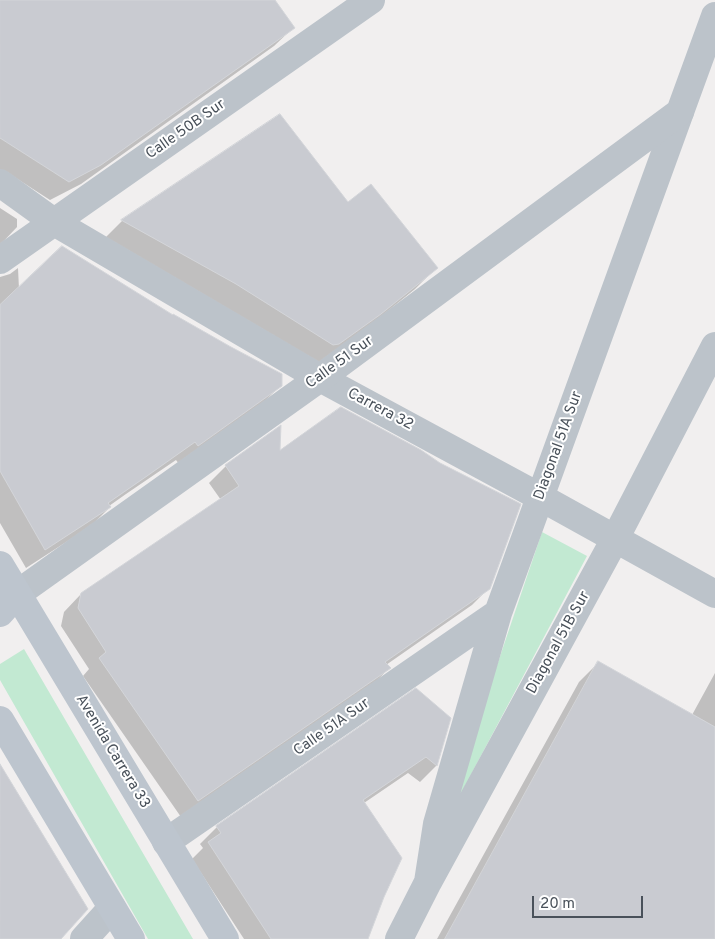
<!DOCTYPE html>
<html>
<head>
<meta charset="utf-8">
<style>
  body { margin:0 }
  #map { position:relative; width:715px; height:939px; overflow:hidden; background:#f1efef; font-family:Overpass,sans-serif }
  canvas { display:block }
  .scale { position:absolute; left:532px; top:896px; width:111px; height:22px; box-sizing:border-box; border:2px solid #49515a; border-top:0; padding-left:6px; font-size:15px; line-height:18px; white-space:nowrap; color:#49515a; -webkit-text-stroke:4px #fff; paint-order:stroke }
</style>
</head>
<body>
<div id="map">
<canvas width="715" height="939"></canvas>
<div class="scale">20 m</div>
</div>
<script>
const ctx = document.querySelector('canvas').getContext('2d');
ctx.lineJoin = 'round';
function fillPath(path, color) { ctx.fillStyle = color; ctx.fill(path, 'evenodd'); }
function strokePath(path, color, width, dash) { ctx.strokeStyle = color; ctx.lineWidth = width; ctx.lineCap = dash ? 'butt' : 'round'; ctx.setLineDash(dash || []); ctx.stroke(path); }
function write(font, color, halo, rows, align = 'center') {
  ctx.font = font + ' Overpass,sans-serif'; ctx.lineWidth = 4; ctx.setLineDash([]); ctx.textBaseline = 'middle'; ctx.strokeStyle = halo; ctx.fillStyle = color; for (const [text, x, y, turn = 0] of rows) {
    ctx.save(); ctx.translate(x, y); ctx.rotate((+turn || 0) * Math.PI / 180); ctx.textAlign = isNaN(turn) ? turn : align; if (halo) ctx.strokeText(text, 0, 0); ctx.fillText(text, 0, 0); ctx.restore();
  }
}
fillPath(new Path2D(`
  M542,532L587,556L441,831Z
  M24,649L193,939H148L0,680V664Z`), '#c2e9d2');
fillPath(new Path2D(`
  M0,0H273L293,28L274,46L81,184L50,200L5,171L0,176Z
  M348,203L436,268L415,289L358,335L317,365L101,242L122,221Z
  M0,208L17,219V227L0,245Z
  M18,268L19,289L280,386L261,405L179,464L176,460L126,494L109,506L110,507L91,526L26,568L0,523V277L10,274Z
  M279,452L489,588L472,605L386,665L389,668L373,685L181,817L83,676L89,669L61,626L64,612L81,594L221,500L209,483L226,466Z
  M598,663L692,715L715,673V939H437L579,682Z
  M416,690L450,718L436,766L420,782L408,773L364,803L383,896L367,939H244L192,859L203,848L200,844L217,827Z`), '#0003');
const building = new Path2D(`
  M0,0H275L295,28L101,165L69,182L0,138Z
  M280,114L348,202L371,184L438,268L381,314L339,344L333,345L236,284L121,220Z
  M62,246L173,315V314L231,347L282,374V386L198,446L195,442L147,476L108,503L111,507L45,550L0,471V305Z
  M341,407L421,450L440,463L521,504L490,589L385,662L391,668L198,801L99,658L106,652L78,608L81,593L239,486L225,465L281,425L280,450Z
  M598,661L715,727V939H445Z
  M416,688L451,718L437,766L426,757L363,800L402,858L384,897L368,939H271L208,842L221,833L216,826Z
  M0,764L88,909L61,939H0Z`);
fillPath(building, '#c9cbd1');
strokePath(building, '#d3d5d9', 1);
strokePath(new Path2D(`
  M0,183L54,222L320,378L540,497L715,594
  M0,260L371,0
  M166,842L498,613
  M428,882L437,824L498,613L680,112
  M84,939L112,908
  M399,939L428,882L615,539L715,346`), '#bcc3ca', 28);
strokePath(new Path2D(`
  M17,594L320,378L680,112L715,16`), '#bcc3ca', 28);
strokePath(new Path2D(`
  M0,565L225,939
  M0,613L17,594
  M0,720L131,939`), '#bdc5ce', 28);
write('15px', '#49515a', '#fff', [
  ["Calle 50B Sur",186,130,-35],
  ["Calle 51 Sur",340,363,-36],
  ["Carrera 32",380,410,28],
  ["Diagonal 51A Sur",559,446,-70],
  ["Diagonal 51B Sur",559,643,-61],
  ["Calle 51A Sur",332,728,-35],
  ["Avenida Carrera 33",112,752,59]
]);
</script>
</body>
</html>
